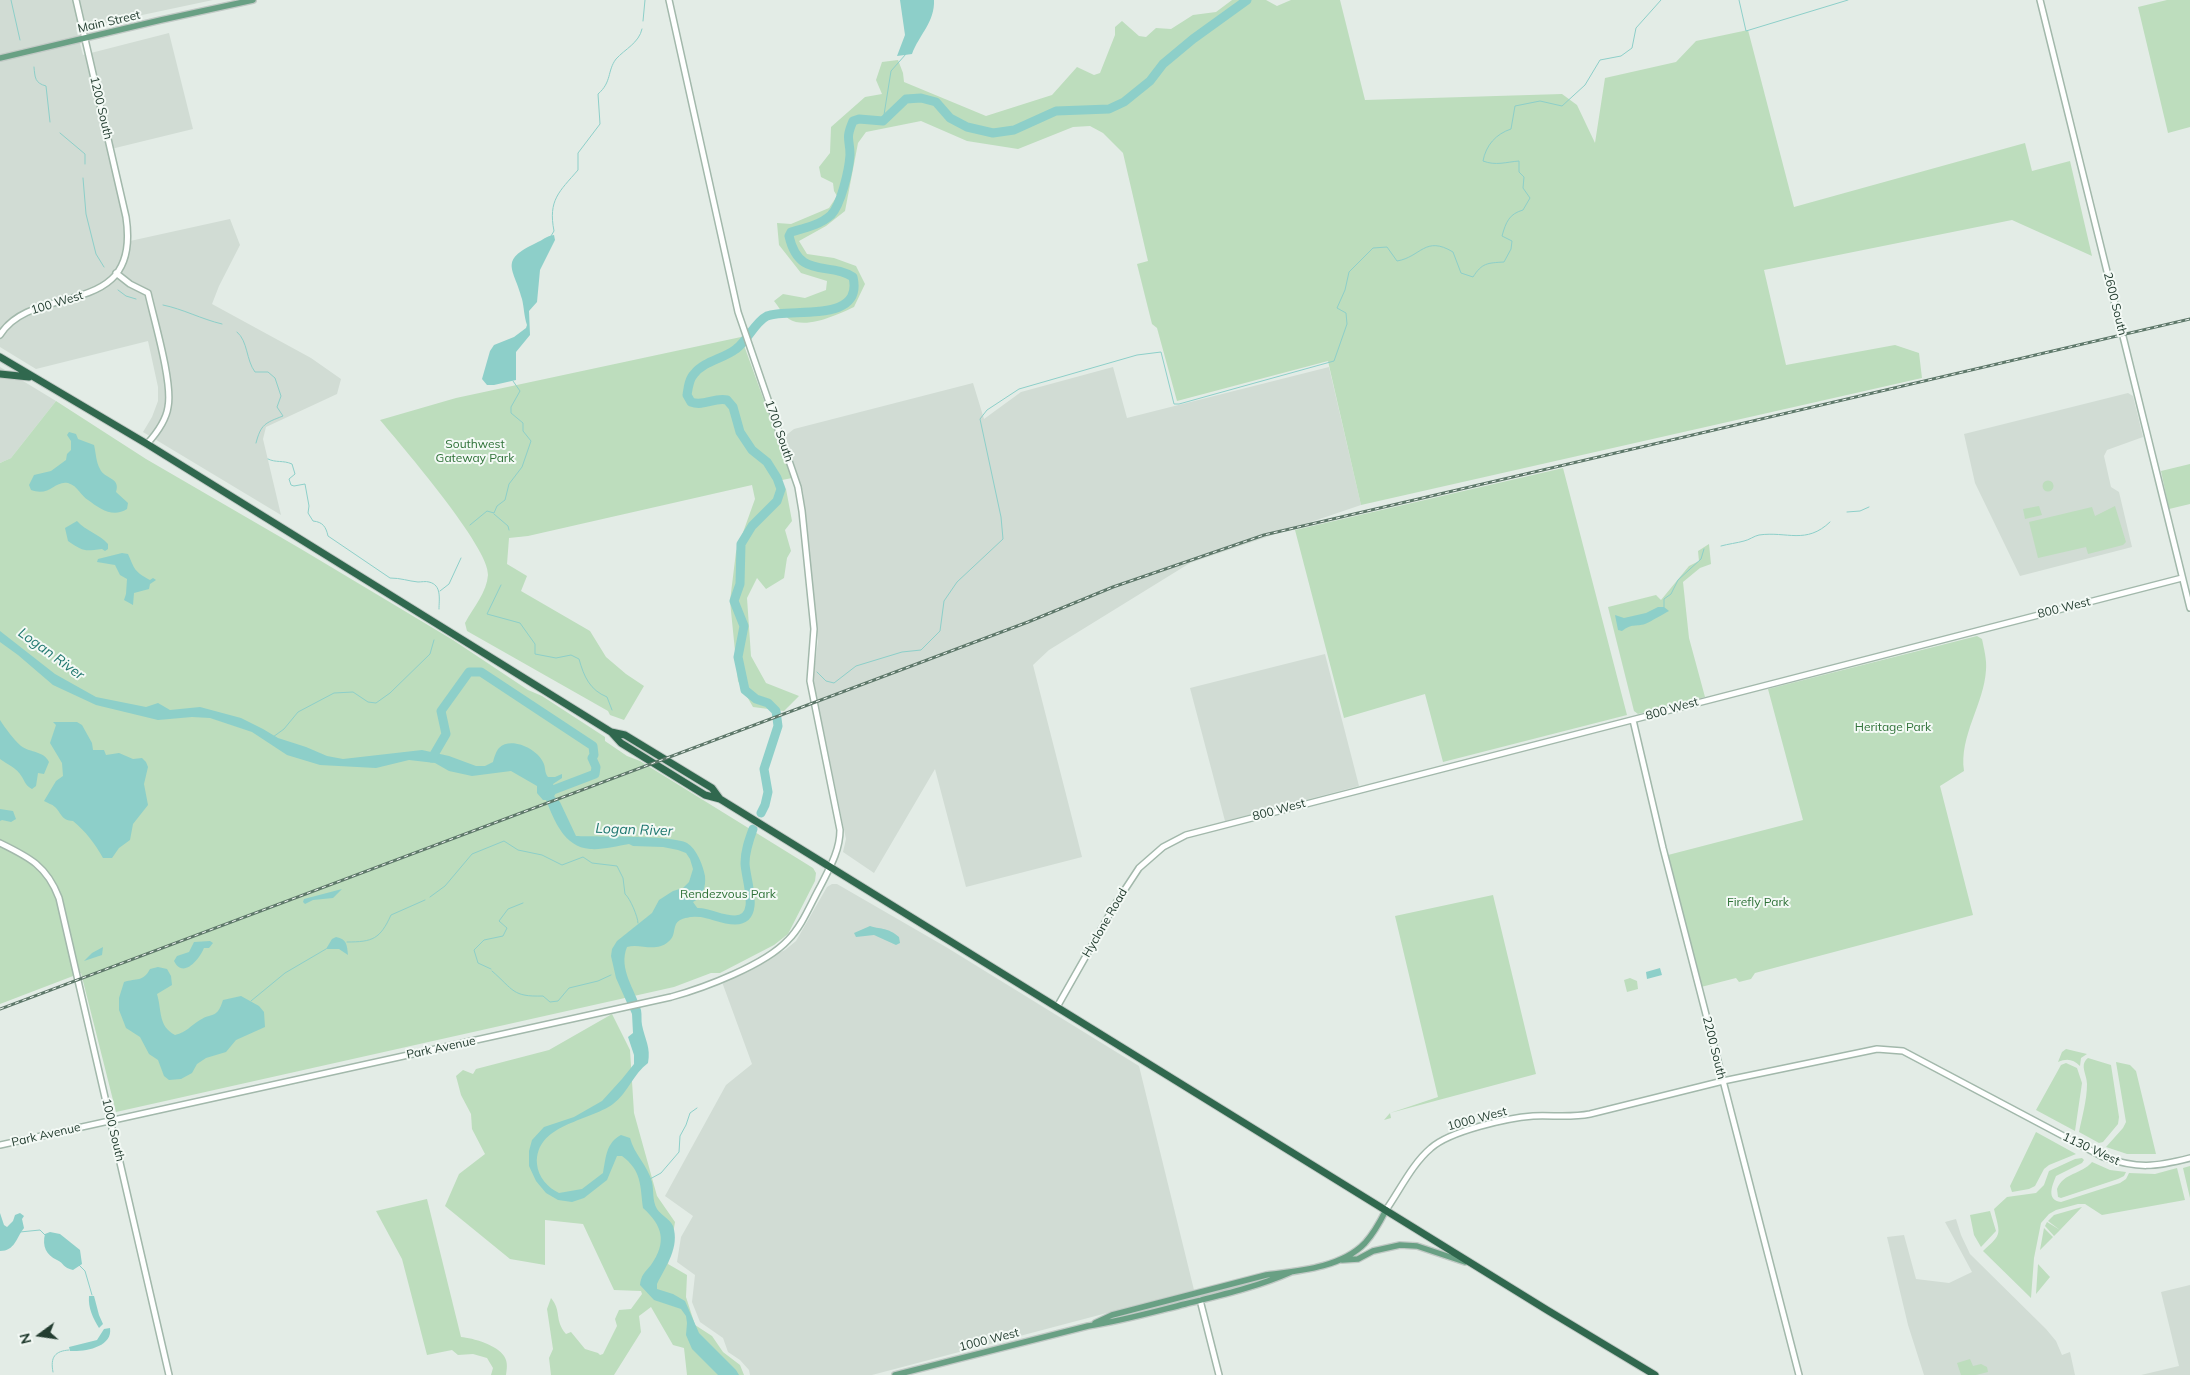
<!DOCTYPE html>
<html>
<head>
<meta charset="utf-8">
<style>
  body { margin:0 }
  #map { position:relative; width:2190px; height:1375px; overflow:hidden; background:#e3ece6; font-family:Mulish,sans-serif }
  canvas { display:block }
  .north { position:absolute; left:15px; top:1310px; width:50px; height:50px; -webkit-text-stroke:4px #f3f9f5; paint-order:stroke; rotate:256deg; font-size:14px; font-weight:700; line-height:20px; text-align:center; color:#233d30 }
  .north::after { content:''; display:block; margin:auto; width:18px; height:22px; background:#233d30; clip-path:polygon(50% 0,100% 100%,50% 72%,0 100%) }
</style>
</head>
<body>
<div id="map">
<canvas width="2190" height="1375"></canvas>
<div class="north">N</div>
</div>
<script>
const ctx = document.querySelector('canvas').getContext('2d');
ctx.lineJoin = 'round';
function fillPath(path, color) { ctx.fillStyle = color; ctx.fill(path, 'evenodd'); }
function strokePath(path, color, width, dash) { ctx.strokeStyle = color; ctx.lineWidth = width; ctx.lineCap = dash ? 'butt' : 'round'; ctx.setLineDash(dash || []); ctx.stroke(path); }
function write(font, color, halo, rows, align = 'center') {
  ctx.font = font + ' Mulish,sans-serif'; ctx.lineWidth = 4; ctx.setLineDash([]); ctx.textBaseline = 'middle'; ctx.strokeStyle = halo; ctx.fillStyle = color; for (const [text, x, y, turn = 0] of rows) {
    ctx.save(); ctx.translate(x, y); ctx.rotate((+turn || 0) * Math.PI / 180); ctx.textAlign = isNaN(turn) ? turn : align; if (halo) ctx.strokeText(text, 0, 0); ctx.fillText(text, 0, 0); ctx.restore();
  }
}
fillPath(new Path2D(`
  M0,0H213L76,29L83,55L169,33L193,129L107,150L130,241L230,219L240,245L219,286L212,304L311,358L341,379L337,394L266,427L263,439L281,515L143,432L152,417L158,401V387L148,341L36,369L0,347Z
  M0,367L56,401L11,458L0,463Z
  M1113,367L1127,418L1329,367L1361,505L1190,563L1049,650L1033,665L1082,857L966,887L935,769L874,873L843,852L846,839L813,679L818,641L803,492L785,436L794,429L973,383L984,419L1021,392Z
  M2128,393L2133,396L2143,437L2107,450L2104,456L2111,487L2119,492L2132,547L2020,576L1975,483L1964,434Z
  M1325,654L1359,786L1225,821L1190,688Z
  M832,884H837L946,947L1139,1066L1194,1290L872,1375H750L749,1370L740,1360L728,1352L723,1338L700,1322L692,1302L695,1275L677,1262L681,1237L693,1216L665,1196L726,1085L752,1064L722,982L785,950L796,941L827,887Z
  M1956,1219L1961,1235L1970,1254L2046,1329L2056,1341L2062,1355L2070,1352L2075,1375H1924L1908,1325L1887,1237L1904,1235L1916,1279L1949,1283L1972,1272L1945,1222Z
  M2190,1285V1375H2141L2179,1366L2161,1292Z`), '#d1dcd4');
fillPath(new Path2D(`
  M1232,0H1266L1277,6L1291,0H1340L1365,100L1562,94L1577,105L1595,143L1605,78L1676,62L1696,41L1748,30L1794,207L2025,143L2032,171L2070,161L2092,256L2012,220L1764,270L1786,365L1895,345L1919,353L1922,378L1361,505L1328,361L1177,401L1157,328L1152,324L1137,264L1148,261L1123,153L1103,133L1090,126L1073,127L1018,149L967,141L921,121L866,132L858,143L845,211L826,226L799,241L807,254L834,258L856,266L865,284L854,307C839,314 806,330 789,319C783,315 778,306 774,301L783,294L805,298L826,290L827,281L801,273L779,245L777,223L791,224L829,208L837,196L834,191L833,183L821,177L819,167L830,153L831,127L865,97L882,94L876,80L882,62L898,60L903,73L904,82L986,116L1052,95L1077,67L1094,75L1100,73L1115,35V27L1122,21L1139,36L1146,37L1156,28L1171,29L1193,15L1216,12Z
  M2167,0H2190V127L2168,133L2138,7Z
  M741,337L792,478L777,481L786,489L792,521L785,530L791,551L787,558L784,578L766,589L757,578L747,598L751,656L766,683L799,696L784,711L753,707L738,681L730,601L736,552L755,499L752,485L528,536L509,538L507,564L527,576L521,591L590,631L606,657L626,674L644,686L624,720L610,715L608,711L467,631L465,623C473,608 487,592 488,575C490,548 401,445 380,420L456,398Z
  M56,401L146,459L301,549L453,640L528,690L542,696L605,737V741L627,756L640,761L813,868L816,873L815,881L788,934L774,945L720,973H711L674,987L116,1112L81,973L0,1004V463L11,458Z
  M2190,464V504L2169,509L2161,471Z
  M1563,468L1627,715L1443,762L1425,694L1344,718L1295,530Z
  M2042.5 486a5.5 5.5 0 1 1 11 0a5.5 5.5 0 1 1-11 0Z
  M2039,506L2042,515L2025,519L2023,509Z
  M2115,506L2126,542L2123,545L2088,554L2086,547L2038,558L2029,522L2092,507L2095,516Z
  M1709,544L1711,564L1700,568L1683,582L1689,638L1705,697L1638,714L1634,711L1608,607L1656,595L1661,600L1689,566L1699,561L1698,551Z
  M1977,636L1982,639C1984,649 1987,660 1986,670C1984,704 1959,736 1964,771L1940,786L1973,915L1755,973L1751,979L1739,982L1736,978L1701,987L1668,855L1803,820L1768,689Z
  M1493,895L1536,1074L1390,1113L1391,1118L1384,1120L1390,1113L1438,1097L1395,916Z
  M1630,978L1637,981L1638,989L1627,992L1624,980Z
  M612,1014L630,1050L634,1113L657,1196L675,1222L668,1264L687,1275L686,1297L695,1325L712,1336L723,1352L740,1365L744,1375H687L684,1348L673,1345L651,1307L639,1316L641,1332L614,1375H551L549,1358L553,1349L547,1309L551,1298C562,1311 554,1320 566,1334L571,1332L585,1349L598,1353L600,1355L603,1354L617,1326L615,1319L619,1310L631,1309L642,1294L641,1291L614,1290L583,1224L545,1220V1265L510,1259L445,1206L459,1174L485,1154L472,1129L471,1114L461,1095L456,1076L463,1070L473,1074L476,1069L549,1050Z
  M2066,1049L2087,1054L2081,1058L2080,1066C2073,1059 2067,1058 2058,1062L2062,1052Z
  M2088,1058L2111,1065L2119,1117L2118,1124L2103,1142L2099,1143L2079,1132C2082,1117 2087,1100 2087,1084C2087,1074 2079,1065 2088,1058Z
  M2116,1062L2130,1065L2136,1071L2156,1154H2127L2106,1147L2123,1128L2126,1122Z
  M2066,1063L2077,1068L2082,1083L2075,1131L2036,1110L2061,1065Z
  M2036,1132L2076,1154L2049,1165L2044,1169L2035,1186L2029,1189L2012,1192L2010,1186Z
  M2082,1158L2084,1160L2082,1163L2056,1176C2052,1186 2046,1200 2061,1202L2120,1183L2126,1179L2129,1173L2155,1174L2177,1168L2185,1200L2102,1215L2085,1204H2078L2056,1210L2049,1214L2041,1223L2034,1258L2031,1298L1983,1251C2003,1233 2000,1235 1994,1209L2007,1197L2036,1193L2044,1185L2049,1171L2075,1159Z
  M2092,1162L2110,1170L2126,1172L2124,1176L2118,1179L2061,1198L2058,1197L2057,1189C2064,1172 2081,1175 2092,1162Z
  M2190,1166V1198L2183,1168Z
  M427,1199L461,1337C473,1338 497,1345 504,1356C508,1362 507,1368 506,1375H491L493,1368L487,1358L473,1354L458,1355L452,1350L427,1355L402,1259L376,1211Z
  M2082,1207L2060,1230L2048,1221L2054,1215Z
  M1990,1211L1996,1231L1981,1247L1974,1235L1970,1215Z
  M2047,1222L2060,1230L2054,1236L2045,1226Z
  M2044,1228L2053,1237L2040,1250Z
  M2038,1264L2050,1277L2036,1294Z
  M1970,1359L1973,1366L1981,1364L1987,1367L1988,1372L1976,1375H1961L1957,1363Z`), '#bdddbd');
fillPath(new Path2D(`
  M900,0H934C935,22 919,35 912,54L897,56L905,35Z
  M554,235L555,240L540,270L537,302L529,311L530,335L516,352V380L494,385H487L482,379L490,351L494,345L514,337L526,328L527,325C524,316 524,307 522,299C514,268 498,261 536,243C543,240 546,236 554,235Z
  M69,432L76,434L78,439L94,445C96,453 96,462 100,469C104,479 121,477 116,492L128,503L127,509C113,518 100,509 88,500C81,496 78,486 68,483C55,480 50,497 31,490L29,485L34,475L51,471L66,460L67,454L71,450V441L67,435Z
  M77,521C86,531 99,534 108,544V549L105,551L102,549C84,551 84,552 68,541L65,528Z
  M122,553L128,554C135,570 134,571 150,580L153,578L156,580L150,584L149,589L134,593L133,605L124,600L126,594L127,579L120,575L115,565L97,562L98,559Z
  M1658,607H1664L1669,611C1663,614 1652,621 1645,624C1636,627 1632,623 1622,631L1618,630L1615,615L1624,618L1646,613Z
  M0,631L55,674L96,697L146,707L158,703L170,710L200,707L241,718L263,729L278,738L306,747L327,756L343,759L422,750L449,756L476,766H485L493,762C494,758 496,751 499,748C511,736 537,749 543,762C546,767 544,772 548,777H555L562,774V778L553,784L556,791L554,796L560,802L576,836C597,837 672,835 687,843C697,849 703,866 705,876C706,887 703,897 693,902L698,909L697,915C691,917 679,918 676,924C673,931 675,937 668,942C655,953 640,943 627,947C618,969 635,989 641,1010C642,1015 641,1020 642,1025C645,1040 651,1047 648,1063C633,1074 628,1093 613,1104C588,1122 535,1124 537,1164C538,1177 548,1188 559,1193L582,1189L603,1173C606,1157 606,1143 621,1135L630,1138C634,1154 648,1166 652,1182C654,1191 652,1200 657,1209C661,1215 670,1219 673,1226C680,1247 666,1266 657,1284V1289L673,1294L685,1301L699,1333L736,1370L739,1375H718L692,1349L686,1335L687,1323L686,1316L681,1309L654,1300L640,1285C641,1275 645,1272 651,1265C667,1242 663,1226 643,1208C640,1185 642,1171 622,1156H617L607,1180L584,1198L572,1202L558,1200L546,1193L536,1181L529,1166V1151L532,1140L544,1127L574,1117L602,1101L622,1079L634,1064V1055L628,1037L633,1033L632,1014L616,978L611,956L612,949L617,941L652,913L659,900L673,891L683,888L689,882L693,869L690,859L686,853L678,850L663,847L633,846L629,844C617,846 602,850 590,849C564,847 554,820 546,800H543L537,793V786L511,771L472,776L449,771L435,763L409,760L376,768L320,765L287,755L252,732L210,718L192,717L158,720L96,705L53,685L18,655L0,642Z
  M0,720C6,729 13,739 21,746C31,753 44,751 49,762L44,774L38,773L36,786L32,789C26,786 25,782 22,777C16,767 8,765 0,759Z
  M53,722H77L82,725L92,743L93,750H104L106,755L119,753L133,759L142,758L146,762L148,767L144,784L148,805L133,824L130,840L119,848L112,858H103C94,842 86,832 73,821C61,820 62,814 55,807C52,804 47,803 44,801L56,781L63,776L62,763L50,743L56,725Z
  M0,809L13,811L16,819L11,822L2,820L0,821Z
  M342,889L333,898L313,900L305,904L303,902L304,899Z
  M870,926C883,930 887,927 899,937L900,943L896,945L874,935L856,937L854,933Z
  M336,937C347,939 347,945 348,955L339,949H326L332,939Z
  M210,941L213,943L209,948H204C199,960 183,979 174,961L177,956L189,952L194,942Z
  M103,947L102,955L84,961L92,953Z
  M158,967L167,969L171,976L172,985L157,994C162,1011 158,1026 175,1035C187,1032 190,1026 200,1020C213,1012 217,1019 223,1000L241,996L259,1006L264,1012L265,1027L236,1040L226,1052L206,1058L197,1064L192,1073L181,1079L169,1080L164,1076L158,1060L149,1054L140,1037L126,1028L119,1010V998L124,982C137,978 143,982 150,969Z
  M1660,968L1662,975L1647,979L1646,972Z
  M0,1213L4,1225L7,1227L13,1221L15,1215L20,1213L24,1216L22,1219L24,1228C16,1238 15,1251 0,1251Z
  M50,1232L60,1234L80,1250L82,1264L73,1270C63,1268 64,1263 57,1260C46,1255 42,1246 45,1234Z
  M89,1296H94L99,1315L103,1324L99,1328C93,1318 88,1308 89,1296Z
  M110,1328C113,1347 85,1352 70,1351L69,1347L97,1340L104,1329Z`), '#8dcfc9');
strokePath(new Path2D(`
  M11,0L20,40
  M1739,0L1746,31L1848,0
  M643,21L645,0
  M34,67C35,78 35,83 46,86L50,122
  M883,121L891,71L906,54
  M60,133L85,154V164
  M83,178L86,214L96,254L104,267
  M551,236L554,231C548,200 559,192 578,170V153L600,124L598,94C612,82 607,71 616,59C625,49 639,43 642,29
  M118,290L126,296L136,299
  M163,305C183,309 201,319 222,324
  M237,332C248,341 246,360 255,372H268L275,378L281,396L277,407L283,416C265,423 261,424 256,443
  M268,459C276,463 283,460 292,464L295,474L289,479L291,485L294,486L305,484L309,506L308,513L313,521C323,522 326,527 328,536L390,578C401,578 408,581 418,582C421,582 426,581 429,582C442,585 439,599 439,609
  M1847,512L1860,511L1869,507
  M494,514L508,526L509,530
  M470,525L487,511L494,513L497,506L505,500L509,484L522,467L531,441L523,431V423L511,413V407L520,391L513,381
  M1721,546C1728,544 1737,543 1744,541C1749,540 1754,536 1759,535C1787,531 1806,545 1830,522
  M501,585L487,614L520,623L535,644V654L556,658L571,655L579,659C584,677 590,690 607,697L612,710
  M440,591L449,584L461,558
  M1664,607V599L1671,594L1678,580L1701,559L1704,549
  M817,672L826,681L834,683L856,666L902,652L921,650L940,631L944,601L957,582L1003,539L1001,517L980,419L987,410L1019,389L1137,355L1161,352L1174,404H1179L1334,361L1347,324L1346,313L1337,308L1345,290L1349,272L1373,248L1387,247L1397,261C1421,257 1425,235 1453,252L1461,273L1473,277C1482,263 1487,263 1504,262L1511,249L1512,241L1502,236C1506,222 1509,214 1523,210L1530,198L1523,188L1524,177L1519,172V161C1506,162 1496,166 1483,161C1486,145 1496,134 1511,129L1515,106L1540,101L1562,106L1585,85L1600,60L1621,56L1632,48L1636,28L1661,0
  M273,737L284,729L298,712L334,693L353,692L368,702L376,703L390,693L430,654L434,640
  M430,897L445,886L472,854L504,841L518,850L542,855L562,865L583,857L592,863L617,866L623,878L625,894C630,898 638,917 638,923
  M347,942C373,942 380,939 391,915L425,900
  M491,969L478,963L474,950L484,940L503,936L507,928L499,921L508,909L523,903
  M492,971C514,990 512,997 543,996L550,1002L558,1001L569,988L598,981L611,975
  M251,1001L285,973L326,949
  M650,1179L661,1173L679,1152L680,1136L686,1125L690,1113L697,1108
  M20,1232L40,1230L45,1235
  M79,1265L85,1271L92,1295
  M53,1372C50,1357 55,1351 69,1350`), '#8dcfc9', 1);
strokePath(new Path2D(`
  M432,758L446,734L441,711L469,672H481L593,746L594,755L592,758L596,767L595,774L553,790L549,795
  M761,813L765,805L768,792L764,769L778,726L776,711L768,703L756,699L745,690L738,657L744,626L734,601L740,584L741,544L752,526L777,501L781,489L777,478L767,462L752,450L740,432L733,407L727,400C714,397 704,407 691,402L687,395C688,388 689,379 694,374C704,361 723,359 736,349C747,341 755,322 767,316C789,307 864,325 853,277C829,261 799,280 789,236L791,232C805,228 820,225 831,215C841,205 849,170 850,155C850,138 845,140 853,121L859,119L883,121L906,99L921,98L936,102L950,118L967,127L993,133L1014,130L1056,111L1109,109L1124,102L1150,81L1163,64L1193,39L1247,0
  M686,913C706,909 717,920 735,920C762,920 745,878 745,863C745,851 749,840 753,829`), '#8dcfc9', 9);
const secondary = new Path2D(`
  M2040,0L2190,608
  M116,273L130,284L148,293C154,320 173,383 168,407C166,421 156,434 147,444
  M0,335C33,281 142,322 126,217L76,0
  M1633,720L1663,848L1799,1375
  M0,843C29,857 47,866 59,898L169,1375
  M1057,1007L1116,903L1139,868L1163,847L1186,835L2182,578
  M0,1145L671,997C704,988 765,965 788,940C802,926 810,905 820,887C829,869 840,851 840,830L810,681L814,629L802,511L798,487L738,312L669,0
  M1386,1210C1400,1190 1412,1164 1431,1148C1450,1131 1507,1118 1533,1116C1553,1115 1570,1118 1590,1114L1723,1081L1877,1049L1903,1051L2103,1157C2138,1169 2155,1167 2190,1158
  M1200,1300L1219,1375`);
const primary = new Path2D(`
  M0,58L161,20L253,0
  M1342,1260L1358,1259L1373,1251L1400,1245L1417,1246L1465,1262
  M1095,1323L1112,1315L1266,1275C1298,1271 1341,1268 1365,1243C1374,1233 1380,1222 1386,1210
  M895,1375L1088,1326C1121,1321 1153,1312 1185,1304C1221,1295 1257,1287 1291,1272`);
const highway = new Path2D(`
  M0,357L147,444L611,732L625,735L712,788L720,799
  M0,374L29,377
  M611,732L621,743L705,795L720,799L1547,1310L1655,1375`);
strokePath(secondary, '#a2b8ab', 8);
strokePath(primary, '#c1c9c5', 8);
strokePath(highway, '#c1c9c5', 9);
strokePath(secondary, '#fff', 5);
strokePath(primary, '#69a084', 5.5);
strokePath(highway, '#30684e', 7);
const rail = new Path2D(`
  M0,1009L1028,622L1113,587L1264,535L2190,319`);
strokePath(rail, '#5e786a', 3);
strokePath(rail, '#f3f9f5', 1, [4]);
write('12px', '#233d30', '#f3f9f5', [
  ["Main Street",109,22,-13],
  ["1200 South",101,108,77],
  ["100 West",57,303,-17],
  ["2600 South",2115,304,76],
  ["1700 South",779,431,71],
  ["800 West",2064,608,-14],
  ["800 West",1672,709,-16],
  ["800 West",1279,810,-15],
  ["Hyclone Road",1105,923,-60],
  ["Park Avenue",441,1048,-12],
  ["2200 South",1714,1048,76],
  ["1000 West",1477,1119,-15],
  ["1000 South",113,1130,77],
  ["Park Avenue",46,1135,-13],
  ["1130 West",2091,1149,25],
  ["1000 West",989,1340,-14]
]);
write('12px', '#2f7238', '#f3f9f5', [
  ["Southwest",475,444],
  ["Gateway Park",475,458],
  ["Heritage Park",1893,727],
  ["Rendezvous Park",728,894],
  ["Firefly Park",1758,902]
]);
write('italic 14px', '#1f776f', '#f3f9f5', [
  ["Logan River",51,654,36],
  ["Logan River",634,830,2]
]);
</script>
</body>
</html>
